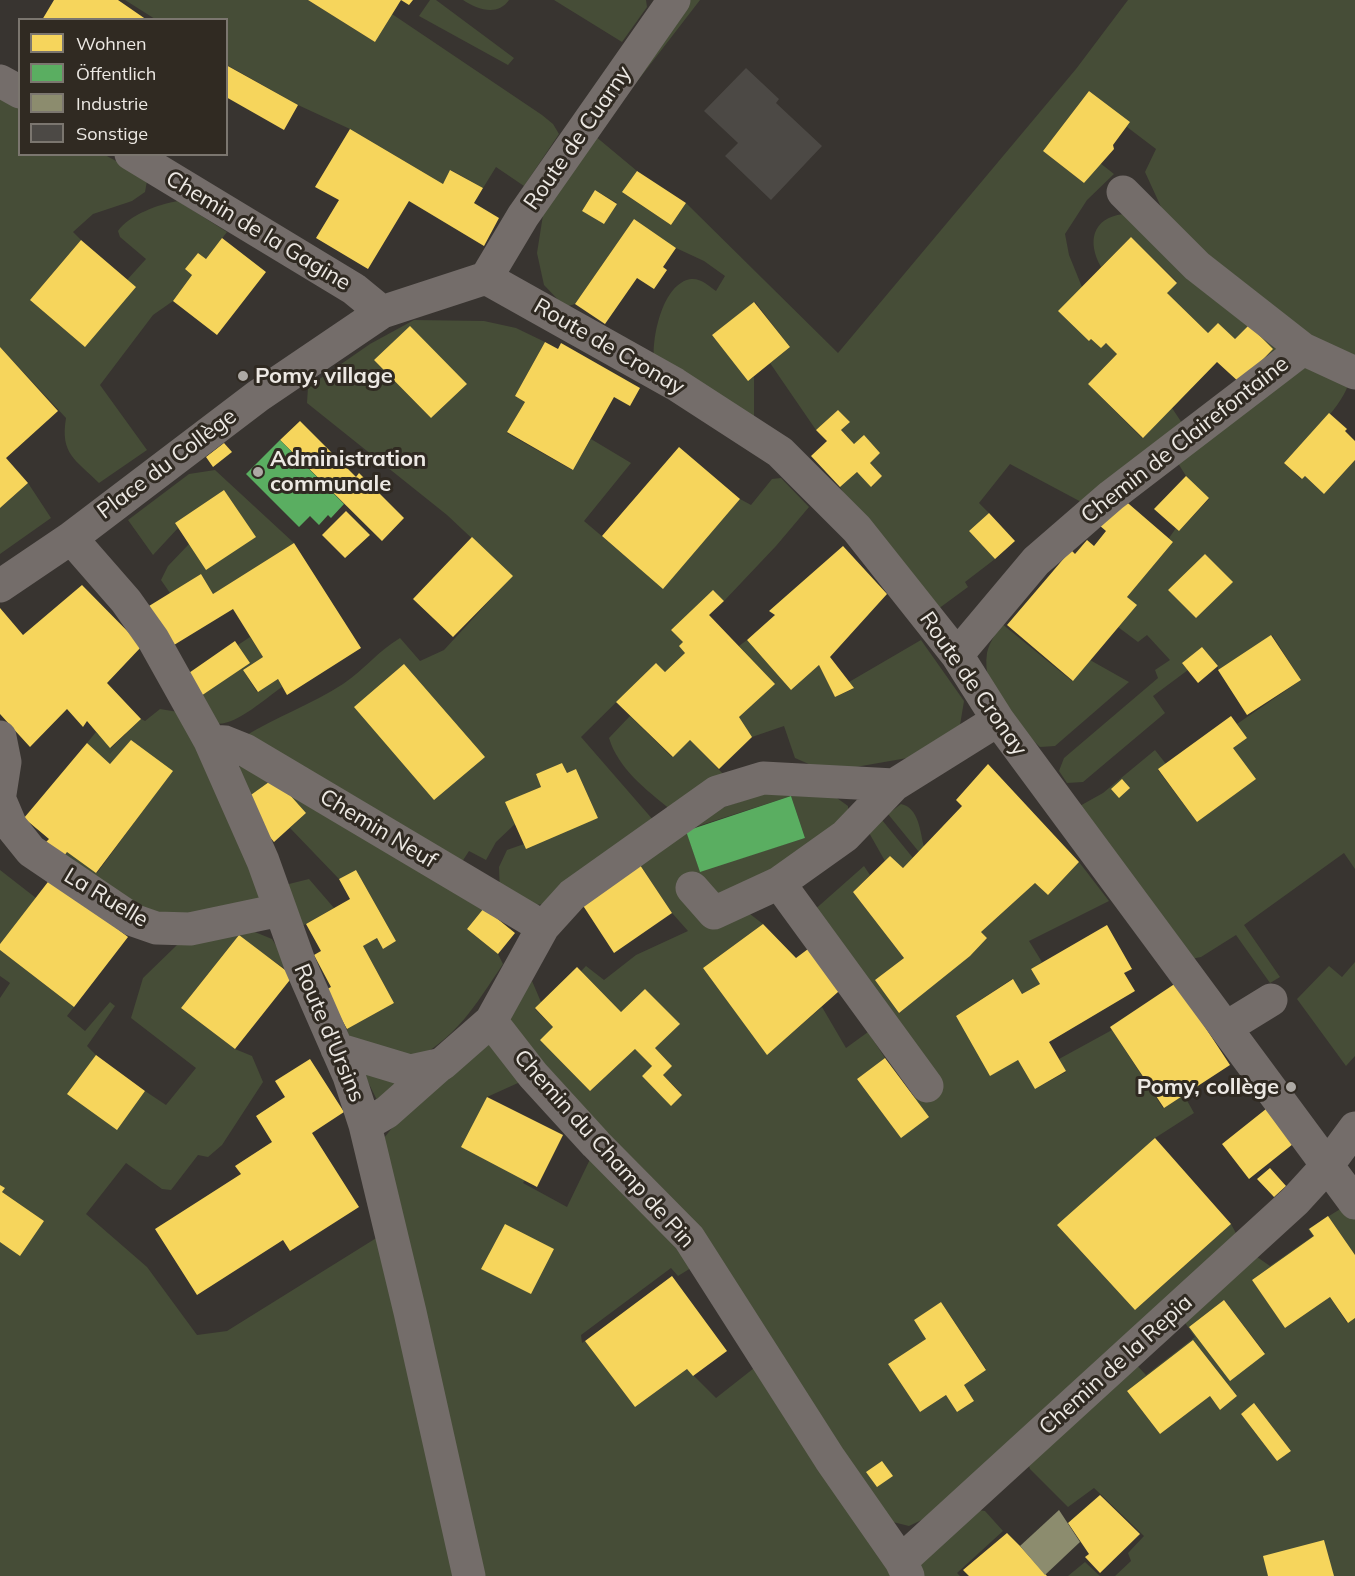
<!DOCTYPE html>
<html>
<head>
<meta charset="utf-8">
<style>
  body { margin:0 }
  #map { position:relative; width:1355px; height:1576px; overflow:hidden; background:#383430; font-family:Mulish,sans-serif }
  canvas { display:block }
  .legend { position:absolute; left:18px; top:18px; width:210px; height:138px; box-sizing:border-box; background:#302a22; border:2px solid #7b766f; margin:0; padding:8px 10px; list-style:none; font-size:18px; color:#ece8e3 }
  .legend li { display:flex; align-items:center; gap:12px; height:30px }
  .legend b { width:30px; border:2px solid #7b766f }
</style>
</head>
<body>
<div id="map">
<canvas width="1355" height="1576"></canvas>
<ul class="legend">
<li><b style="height:16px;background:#f6d55c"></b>Wohnen</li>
<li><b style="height:16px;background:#5aae61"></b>Öffentlich</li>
<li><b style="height:16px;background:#8c8c6e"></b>Industrie</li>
<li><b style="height:16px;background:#4c4945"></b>Sonstige</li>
</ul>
</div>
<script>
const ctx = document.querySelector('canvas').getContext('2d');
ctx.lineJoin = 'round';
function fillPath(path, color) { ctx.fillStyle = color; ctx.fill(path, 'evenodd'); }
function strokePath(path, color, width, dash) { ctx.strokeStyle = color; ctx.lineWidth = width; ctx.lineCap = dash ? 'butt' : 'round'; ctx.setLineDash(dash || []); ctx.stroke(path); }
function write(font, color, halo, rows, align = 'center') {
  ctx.font = font + ' Mulish,sans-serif'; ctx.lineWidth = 6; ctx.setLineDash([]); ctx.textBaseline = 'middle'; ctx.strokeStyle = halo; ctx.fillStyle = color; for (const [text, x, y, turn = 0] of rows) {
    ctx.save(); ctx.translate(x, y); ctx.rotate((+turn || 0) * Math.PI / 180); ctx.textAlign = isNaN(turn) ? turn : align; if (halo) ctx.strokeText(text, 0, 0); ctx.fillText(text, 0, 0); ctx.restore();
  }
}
fillPath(new Path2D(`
  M125,0H308L375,42L392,14L542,115L553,124L559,134L524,186L496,167L483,188L451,170L443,184L350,129L298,105L227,65L226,20L155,19Z
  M430,0H436L514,58L508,65L419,16Z
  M463,0H509C497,17 477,9 463,0Z
  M554,0H646L647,7L622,42Z
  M677,0H700L595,136L637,171L623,193L671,225L686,203L838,353L1076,69L1128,0H1355V366L1318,346L1167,220L1145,172L1156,149L1127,127L1130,122L1089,91L1043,151L1084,183L1100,163L1114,174L1087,200L1065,234L1069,255L1082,287L1089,341L1091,339L1101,348L1106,343L1117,354L1088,384L1142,438L1172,408L1182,423L1085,504L1010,464L979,503L989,513L969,531L995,559L965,582L968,587L934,612L848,501L840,487L857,472L872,487L882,476L870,463L880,453L864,436L854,444L841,430L850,422L838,410L816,430L770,363L790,347L755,302L712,335L748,380L754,377V418L654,359C652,336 663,283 691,279C701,278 709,286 716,291L725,276L704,261L676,248L634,219L575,304L565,307L544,285L537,253L543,215ZM595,190L617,203L604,224L582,211Z
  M0,94L19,105L20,154L105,155L142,175L147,181L145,192L132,201L93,214L73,232L81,240L30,300L84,346L127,280L146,259L120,237L118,231C129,215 159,204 178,201L227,232L206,259L198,253L185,269L192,275L173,301L153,315L100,385L147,450L99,483C75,459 60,454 66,418L0,347Z
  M1123,214L1281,350L1273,360L1268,355L1273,349L1249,325L1235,339L1218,323L1208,333L1167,293L1177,282L1131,237L1101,267C1087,242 1092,218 1123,214Z
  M414,320L484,321L516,328L545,342L515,396L525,402L507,433L572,470L591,439L631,463L584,521L663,588L740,499L751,505L772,479L781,478L809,507L776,546L724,601L713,591L671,630L683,642L685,653L665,672L656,663L581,737L654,821L546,904L525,906L500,893L499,867L507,850L598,818L576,769L567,773L562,763L536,774L541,787L506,802L515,824L496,842L486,860L469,851L458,868L245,736C276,717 312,704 343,684C364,670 378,651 400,638L420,661L444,650L512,576L447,515L307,403L308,387L370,344ZM410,327L467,384L431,418L374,360Z
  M1306,367L1348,385C1340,410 1302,443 1284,463L1301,479L1305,476L1324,494L1355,460V869L1344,853L1244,925L1280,977L1270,983L1236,935L1201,957L1182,961L1069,812L1103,793L1155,750L1166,764L1158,770L1197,822L1255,779L1233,748L1247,738L1237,724L1301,680L1272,635L1218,670V666L1202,647L1182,663L1188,670L1153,696L1165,713L1083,782L1067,783L1059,771L1064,758L1158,678L1155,670L1170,660L1147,635L1138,642L1118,627L1136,605L1127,597L1173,542L1169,538L1176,528L1179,531L1209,499L1186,476L1176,460ZM1205,554L1232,582L1196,618L1168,590Z
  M215,470L294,543L213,594L201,574L170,593L161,580L168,566L189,544L255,536L224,490L175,523L178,528L153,555L128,520L189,474Z
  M28,483L51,518L0,554V508Z
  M1001,623L1072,681L1090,660L1129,682L1055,746L1040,747C1014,722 981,692 987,653C989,643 997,632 1001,623Z
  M250,637L263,657L243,670L257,692L278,679L282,687C266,698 232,729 214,723L201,696L249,663L238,645Z
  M747,640L791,690L819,665L835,697L853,689L849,682L921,640L964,701L960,725L913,757L850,768L811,765L795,758L784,726L752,737L739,717L774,684L739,646Z
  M160,709L178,712L205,761L262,897L184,922L145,915L61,860L67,852L97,873L172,771L131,741L110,764L87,743L96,732L111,748L141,719L145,721Z
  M630,716L672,757L690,740L726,777L670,809C646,790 618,768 609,738Z
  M241,762L484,908L467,929L498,954L503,964C474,1007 457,1038 410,1062L349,1039L347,1029L394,1003L363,946L377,938L383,949L396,941L356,870L339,879L290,828L306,813L248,797L238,773Z
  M768,792L830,793L848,806V818L737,904L763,924L703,968L767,1054L822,1007L846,1048L868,1032L885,1058L857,1079L901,1137L915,1098L927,1086L812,912L864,866L870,875L853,892L904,958L875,980L899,1013L970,955L987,938L981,932L1035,883L1048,895L1079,862L1109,901L1029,941L1042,962L1032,969L1040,984L1022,994L1012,979L956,1016L1018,1060L1035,1089L1066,1072L1059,1059L1112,1030L1163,1108L1184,1095L1194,1113L1155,1138L1135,1310L1231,1224L1238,1237L932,1515L909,1526L885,1520L598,1133L507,1020L532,981L541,1002L535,1009L553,1027L541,1040L590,1091L635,1049L652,1066L642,1076L671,1105L682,1094L663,1075L672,1066L655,1048L679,1024L645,989L621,1012L581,971L586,966L604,980L636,955L688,931L672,913L640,865L713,811ZM791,796L805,838L700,871L686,830ZM941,1302L986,1369L964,1385L974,1401L957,1412L946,1395L920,1412L888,1364L926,1339L914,1320Z
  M901,804C919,808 920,831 924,847L919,852L888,814Z
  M882,820L913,858L903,868L890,856L885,861L868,831Z
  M0,870L36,898L0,944Z
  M309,879L334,908L295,930L277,887Z
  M250,930L272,939L295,976L238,936L181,1008L235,1049L252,1056L263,1082L222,1145L208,1157L198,1155L171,1190L162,1189L126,1163L86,1214L147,1267L197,1335L227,1331L394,1227L380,1143L408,1108L491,1029L529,1078L487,1097L462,1147L525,1180L523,1183L567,1207L595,1149L699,1263L678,1276L671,1268L581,1335L582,1343L585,1341L635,1407L687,1369L716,1398L763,1361L906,1576H0V1242L44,1221L2,1192L4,1188L0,1185V998L10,983L0,976V950L74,1007L67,1016L85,1031L110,1002L115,1006L87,1046L96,1055L117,1129L145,1091L166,1105L196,1068L131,1018L143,978L177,945Z
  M1355,962V1056L1346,1066L1297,999L1329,966L1342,977Z
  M364,1074L404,1078L379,1104Z
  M1350,1203L1355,1209V1255L1328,1216L1309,1229L1314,1236L1252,1280L1285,1328L1330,1297L1347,1323L1355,1318V1576H1115L1131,1561L1128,1553L1144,1536L1094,1488L1068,1507L1030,1469L1024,1451L1128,1356L1146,1375L1195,1337L1178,1313L1247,1250L1270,1266L1313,1236L1308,1229ZM1224,1300L1265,1353L1230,1380L1189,1327ZM1193,1340L1237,1396L1220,1410L1210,1396L1160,1434L1127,1391ZM1255,1404L1291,1451L1277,1461L1241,1414Z
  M971,1509L985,1511L1003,1531L957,1573L960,1576H912L958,1510Z
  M1085,1562L1100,1576H1068Z`), '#464d37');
fillPath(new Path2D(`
  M54,0H118L147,20H42Z
  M308,0H413L409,5L401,0L375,42Z
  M226,65L298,105L284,130L226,97Z
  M1089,91L1130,122L1113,145L1114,149L1084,183L1043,151Z
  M350,129L443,184L450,170L483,188L474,203L499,218L484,246L409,201L368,269L316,238L339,200L315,187Z
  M637,171L686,203L671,225L622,192Z
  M595,190L617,204L604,224L582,211Z
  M634,219L676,248L663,267L667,270L654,289L637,278L605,324L575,304Z
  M1131,237L1177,283L1167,293L1208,333L1218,323L1235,339L1249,325L1273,349L1240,383L1217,362L1143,438L1088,384L1117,354L1106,343L1101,348L1091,339L1089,341L1058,311Z
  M222,238L266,272L217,335L173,301L192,275L185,269L198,253L206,259Z
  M81,240L136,287L85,347L30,300Z
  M754,302L790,347L748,381L712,335Z
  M410,326L467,384L431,418L374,360Z
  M545,342L558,349L561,343L640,388L630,406L614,397L573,470L507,432L525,402L515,396Z
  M0,347L58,411L6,458L28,483L0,508Z
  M838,410L850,422L841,430L854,444L864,435L880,453L870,463L882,476L871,487L857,472L840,487L811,456L827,441L816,430Z
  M1329,413L1347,429L1345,431L1355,441V460L1324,494L1305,476L1302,479L1284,463Z
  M300,421L356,477L359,473L404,518L382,541L280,440Z
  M224,443L232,452L213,467L206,457Z
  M679,447L740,499L663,589L602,536Z
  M1186,476L1209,498L1179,531L1154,509Z
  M224,490L256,537L206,570L175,523Z
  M1122,498L1173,542L1127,597L1137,605L1073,681L1007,625L1071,550L1075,554L1087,540L1094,546L1106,531L1099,525Z
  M346,511L370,535L345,558L322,535Z
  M989,513L1015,541L995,559L969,531Z
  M472,537L513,576L453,637L413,599Z
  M294,543L361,648L287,695L278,679L258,692L243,670L263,657L233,609L174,645L149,606L201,574L213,594Z
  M843,546L887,594L830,657L854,688L835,697L819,665L791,690L747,640L775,615L769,611Z
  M1205,554L1233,582L1196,618L1168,590Z
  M82,585L142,646L107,683L141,719L110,748L87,721L83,727L67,709L30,747L0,714V608L23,635Z
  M713,590L724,601L709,615L775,684L739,717L752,737L719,769L690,740L673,757L616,702L656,663L665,672L685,653L679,646L683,642L671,630Z
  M1271,635L1301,680L1247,715L1218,670Z
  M235,641L250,663L201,696L186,675Z
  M1202,647L1218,666L1198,683L1182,663Z
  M404,664L485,757L434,800L354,707Z
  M1231,716L1247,738L1233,748L1256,779L1197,822L1158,769Z
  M131,740L173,771L96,873L67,852L61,860L43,845L49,839L24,818L87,743L110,764Z
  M562,763L567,773L576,769L598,818L526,849L505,802L541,787L536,774Z
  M988,764L1079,862L1048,895L1035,883L981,932L987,938L970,956L899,1013L875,980L904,958L853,892L890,856L903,868L962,806L956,800Z
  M1122,779L1130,788L1119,798L1111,789Z
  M269,782L289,794L306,813L274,842L255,819L248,797Z
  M640,865L672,913L614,953L582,904Z
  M356,870L396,941L383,949L377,938L363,946L394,1003L347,1029L325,990L331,987L314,955L321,951L306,924L350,899L339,879Z
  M51,878L128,937L74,1007L0,950V944Z
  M484,908L515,933L498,954L467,929Z
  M763,924L796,958L816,943L847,984L767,1055L703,968Z
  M1107,925L1132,969L1124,973L1135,991L1049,1042L1066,1071L1035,1089L1018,1060L990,1076L956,1016L1013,979L1022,994L1040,984L1031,969Z
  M239,935L293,976L235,1049L181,1008Z
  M577,967L621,1012L645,989L680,1024L655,1048L672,1066L663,1075L682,1095L671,1106L642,1076L652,1066L635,1049L590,1091L540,1040L553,1027L535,1008Z
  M1176,983L1230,1065L1164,1108L1110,1027Z
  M96,1055L145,1091L117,1130L67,1094Z
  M885,1058L929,1117L901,1138L857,1079Z
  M310,1059L344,1112L312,1133L359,1207L290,1251L283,1240L197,1295L155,1229L241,1174L235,1166L272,1142L256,1116L285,1097L275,1081Z
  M487,1097L563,1135L537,1187L461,1147Z
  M1266,1109L1293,1144L1249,1179L1222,1144Z
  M1155,1138L1231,1224L1135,1310L1057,1225Z
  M1270,1168L1286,1186L1274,1197L1257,1179Z
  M0,1185L5,1188L2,1192L44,1221L20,1256L0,1242Z
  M1328,1216L1355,1255V1318L1348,1323L1330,1297L1285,1328L1252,1280L1314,1236L1309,1229Z
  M505,1224L554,1249L531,1294L481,1269Z
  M672,1276L727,1351L693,1376L687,1369L635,1407L585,1341Z
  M1224,1300L1265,1354L1230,1381L1189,1327Z
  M941,1302L986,1370L964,1385L974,1401L957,1412L946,1395L920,1412L888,1364L926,1339L914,1320Z
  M1193,1340L1237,1396L1220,1410L1210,1396L1160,1434L1127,1391Z
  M1254,1403L1291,1451L1277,1461L1241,1414Z
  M882,1461L893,1476L877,1487L866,1472Z
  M1100,1495L1140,1534L1100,1573L1085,1557L1089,1554L1068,1523Z
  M1007,1533L1020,1546L1047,1576H969L963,1570Z
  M1324,1540L1334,1576H1268L1263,1556Z`), '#f6d55c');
fillPath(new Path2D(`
  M280,440L344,504L331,518L328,515L319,525L310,516L299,527L246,474Z
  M791,796L805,838L700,872L686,831Z`), '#5aae61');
fillPath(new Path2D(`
  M1059,1510L1080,1542L1045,1575L1020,1546Z`), '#8c8c6e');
fillPath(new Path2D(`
  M746,68L779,99L776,103L822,146L771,200L725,156L738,143L704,111Z`), '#4c4945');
strokePath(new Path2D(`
  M0,81L20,92
  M131,154L354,289L382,312
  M486,278L675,384L780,452L857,529L957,655L998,720L1355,1203
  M486,278L523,216L674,0
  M1303,349L1355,373
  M71,538L126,601L153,639L210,741L263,861L300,964L349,1076L365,1125L410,1312L469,1576
  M0,586L71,538L258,396L382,312L486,278
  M957,655L1036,561L1111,496L1303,349L1197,266L1123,192
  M0,737L5,762L0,794
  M210,741L225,742L245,750L543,927
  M894,785L845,836L779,883L927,1086
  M0,800L11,826L31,851L133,920L156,928L190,929L280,910
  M692,888L714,913L779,883
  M491,1021L543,927L572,895L717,792L763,778L894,785L998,720
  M1227,1027L1271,1000
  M337,1049L410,1071L442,1064L491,1021L533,1075L596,1144L689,1238L830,1459L901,1561L908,1576
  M365,1125L387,1112L440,1065
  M901,1561L1295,1201L1327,1166L1355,1128`), '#746d6a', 33);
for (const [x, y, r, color] of [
  [243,376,6,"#ada9a4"],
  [258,472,6,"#ada9a4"],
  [1291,1087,6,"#ada9a4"]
]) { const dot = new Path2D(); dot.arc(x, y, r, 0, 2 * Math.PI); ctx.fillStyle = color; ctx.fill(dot); strokePath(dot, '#302a22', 2); }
write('22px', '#ece8e3', '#302a22', [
  ["Route de Cuarny",578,138,-55],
  ["Chemin de la Gagine",258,231,31],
  ["Route de Cronay",609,347,30],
  ["Chemin de Clairefontaine",1185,440,-38],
  ["Place du Collège",167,464,-37],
  ["Route de Cronay",973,684,55],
  ["Chemin Neuf",378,829,31],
  ["La Ruelle",106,898,31],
  ["Route d'Ursins",329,1033,67],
  ["Chemin du Champ de Pin",604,1149,48],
  ["Chemin de la Repia",1116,1365,-42]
]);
write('bold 22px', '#ece8e3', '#302a22', [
  ["Pomy, village",255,376],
  ["Administration",270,459],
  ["communale",270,484],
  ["Pomy, collège",1279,1087,"right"]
], 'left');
</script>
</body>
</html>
